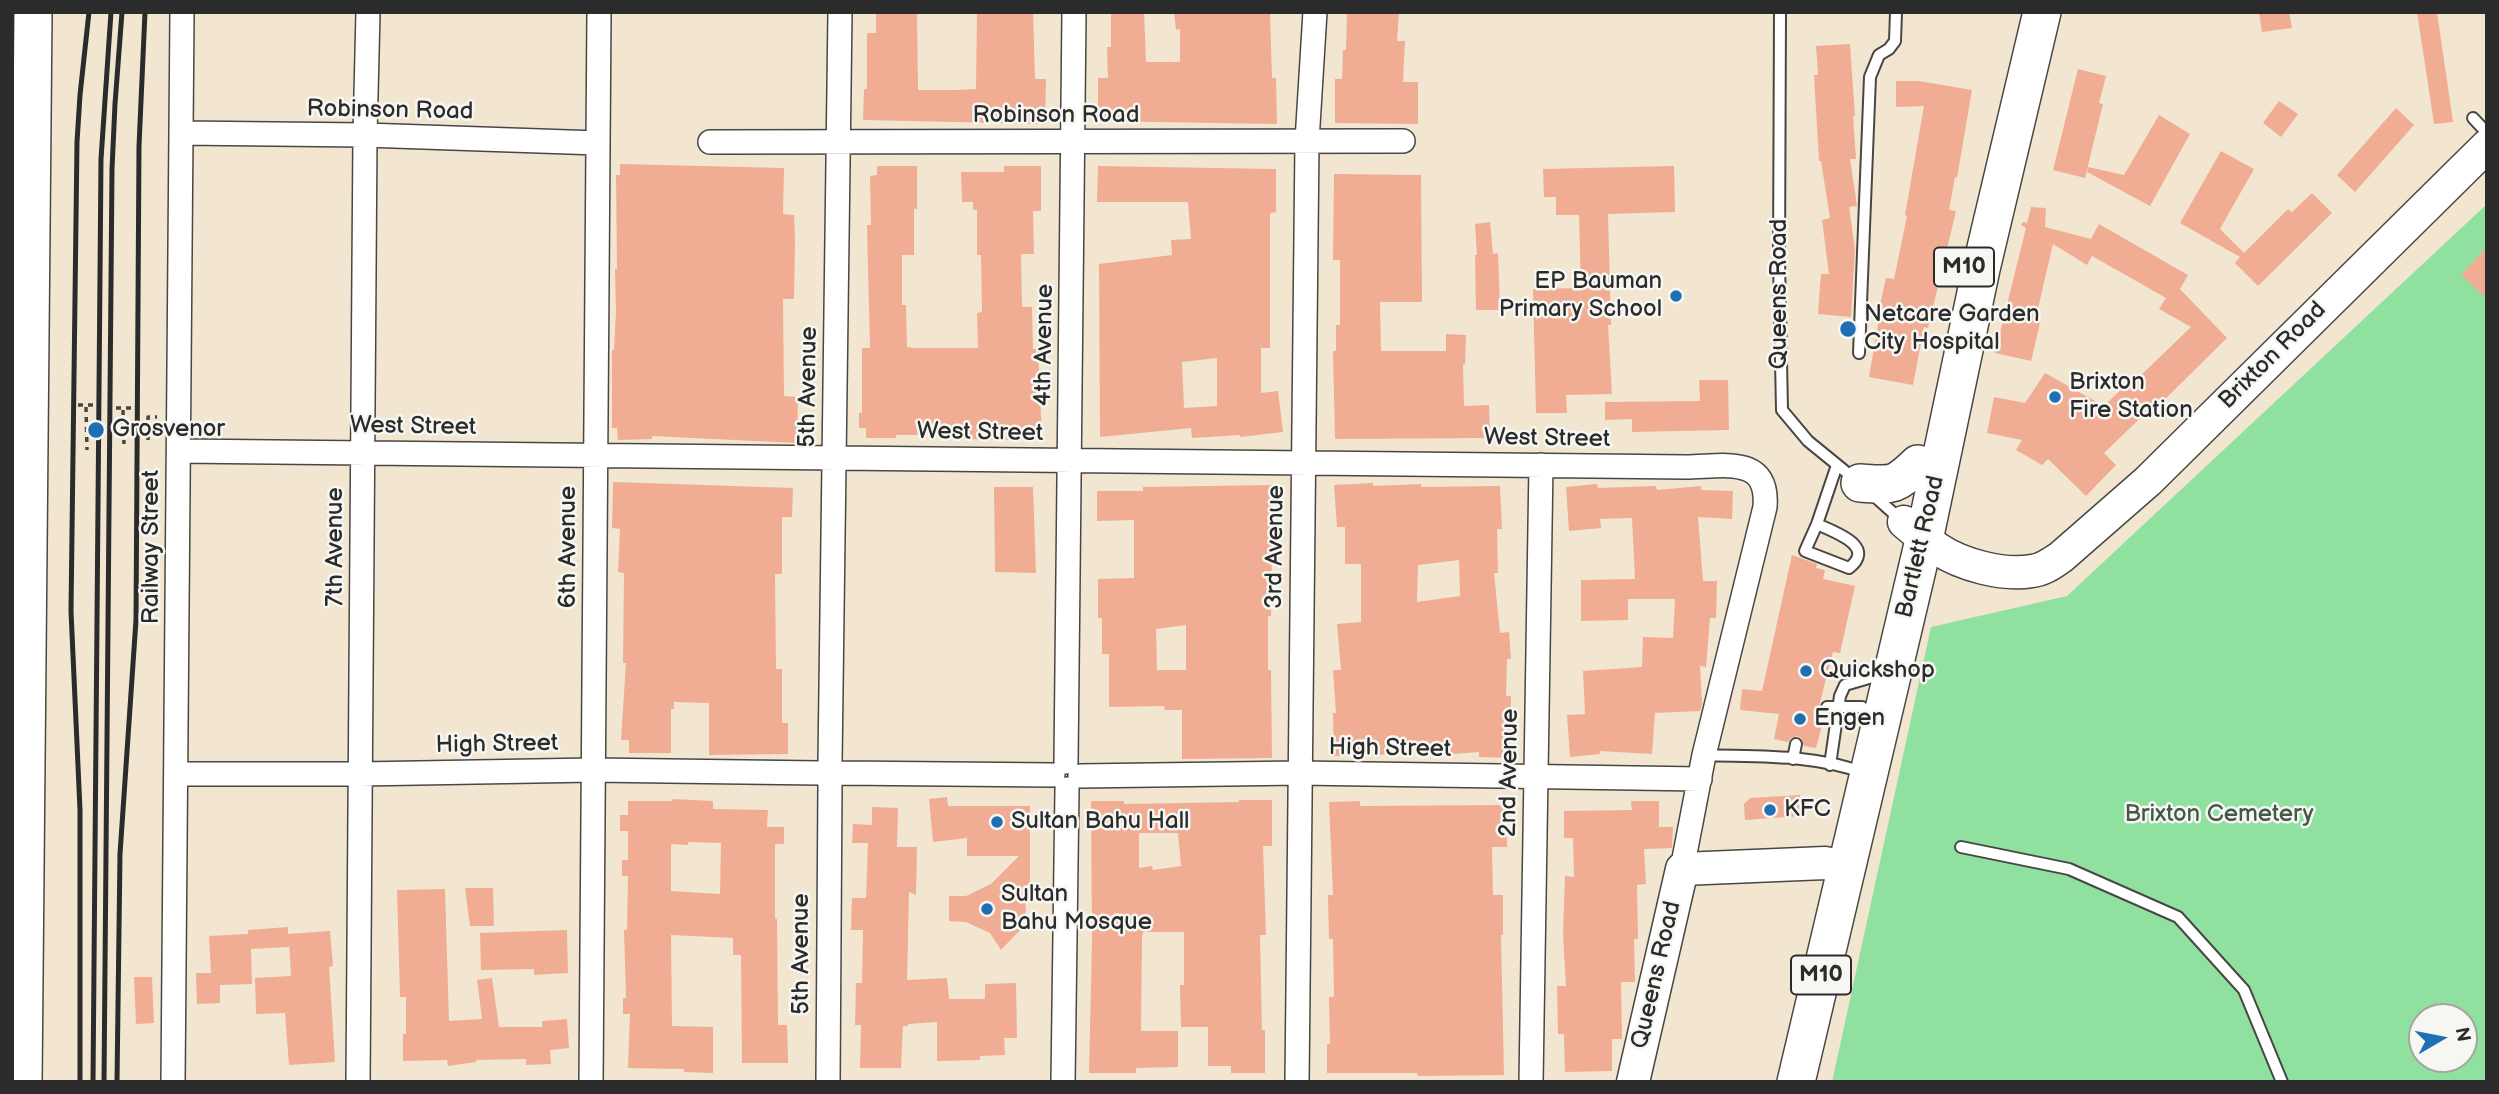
<!DOCTYPE html>
<html>
<head>
<meta charset="utf-8">
<style>
  body { margin:0 }
  #map { position:relative; width:2499px; height:1094px; overflow:hidden; background:#f2e6d1; font-family:"Balsamiq Sans",sans-serif }
  canvas { display:block }
  .frame { position:absolute; inset:0; border:14px solid #2b2b2b; pointer-events:none }
  .north { position:absolute; left:2408px; top:1003px; width:70px; height:70px; box-sizing:border-box; background:#f6f6f2; border:2px solid #a5a5a2; border-radius:50%; rotate:80deg; font-size:19px; font-weight:700; line-height:28px; text-align:center; color:#2b2b2b }
  .north::after { content:''; display:block; margin:auto; width:24px; height:32px; background:#1f6fb2; clip-path:polygon(50% 0,100% 100%,50% 72%,0 100%) }
</style>
</head>
<body>
<div id="map">
<canvas width="2499" height="1094"></canvas>
<div class="frame"></div>
<div class="north">N</div>
</div>
<script>
const ctx = document.querySelector('canvas').getContext('2d');
ctx.lineJoin = 'round';
function fillPath(path, color) { ctx.fillStyle = color; ctx.fill(path, 'evenodd'); }
function strokePath(path, color, width, dash) { ctx.strokeStyle = color; ctx.lineWidth = width; ctx.lineCap = dash ? 'butt' : 'round'; ctx.setLineDash(dash || []); ctx.stroke(path); }
function write(font, color, halo, rows, align = 'center') {
  ctx.font = font + ' "Balsamiq Sans",sans-serif'; ctx.lineWidth = 5; ctx.setLineDash([]); ctx.textBaseline = 'middle'; ctx.strokeStyle = halo; ctx.fillStyle = color; for (const [text, x, y, turn = 0] of rows) {
    ctx.save(); ctx.translate(x, y); ctx.rotate((+turn || 0) * Math.PI / 180); ctx.textAlign = isNaN(turn) ? turn : align; if (halo) ctx.strokeText(text, 0, 0); ctx.fillText(text, 0, 0); ctx.restore();
  }
}
fillPath(new Path2D(`
  M2487,204V1082H1832L1931,627L2067,596ZM2422,1017H2464V1059H2422Z`), '#90e0a0');
fillPath(new Path2D(`
  M876,12H917L918,90H956L976,89L977,12H1033L1035,79H1046L1045,124L863,120L864,89H867V33H876Z
  M1111,12H1144L1146,62H1180V29L1176,30L1174,12H1270L1272,78H1276L1277,124L1098,121V78H1108L1107,47H1111Z
  M1347,12H1399L1397,41H1405L1403,82H1418V124L1335,123V79H1342L1343,50H1346Z
  M2259,12H2289L2292,28L2262,32Z
  M2417,12H2437L2453,122L2434,124Z
  M1850,44L1855,116H1853L1856,159H1850L1857,206L1849,207L1855,249L1851,317L1818,314L1821,274H1829L1822,220L1830,218L1821,161H1819L1814,75H1818L1816,46Z
  M2078,69L2106,76L2099,103L2103,104L2085,178L2053,170Z
  M1896,81H1919L1972,90L1957,178L1955,177L1949,210L1956,211L1928,328L1924,327L1913,385L1869,377L1879,319H1877L1886,278L1894,279L1907,216L1905,215L1924,106L1896,107Z
  M2279,101L2298,114L2281,137L2263,123Z
  M2396,108L2414,125L2355,192L2337,175Z
  M2159,115L2190,134L2150,206L2087,172L2088,167L2124,175Z
  M2221,151L2254,169L2220,229L2244,253L2288,209L2292,212L2312,193L2332,213L2258,286L2235,263L2240,257L2180,223Z
  M620,164L784,168L783,214L794,215L795,240L794,299H783L784,396L798,397L797,443L652,436V439L618,440L617,428H612V350H614L616,312L615,269H617L616,175H620Z
  M877,166H917V209H914V255H902V305H906L907,347L914,348H978L977,313L982,312L981,255H977V210H973V202H962L961,172H1004V166H1041V211H1033L1034,254H1021L1022,307H1032L1033,349H1038L1042,440L952,439V435H896V438H866V428H859V413H862V348H870L867,225H871L870,176L877,175Z
  M1098,166L1276,169V212L1270,213V348H1261V393L1278,391L1283,432L1240,437V435L1192,438L1191,428L1100,437L1099,264L1172,255L1171,240L1191,239L1188,202H1097ZM1217,358V406L1184,408L1182,362Z
  M1674,166L1675,212L1608,214L1611,325H1608L1612,394L1566,395L1567,413H1536L1533,289L1581,288L1579,215H1556V197H1544L1543,169Z
  M1334,174L1421,175L1422,302H1380L1381,351H1446V334L1466,335L1465,364H1463L1464,406L1489,405L1490,438L1335,439L1333,351H1336V325H1340V260H1333Z
  M2031,207L2046,208L2045,227L2091,239L2099,224L2188,275L2180,289L2227,338L2156,408L2154,405L2104,453L2116,465L2086,496L2048,459L2042,465L2016,450L2022,440L1987,433L1994,397L2025,403L2045,373L2104,406L2134,377L2137,379L2191,327L2159,309L2166,298L2092,256L2087,265L2053,244L2035,321L2040,323L2031,361L1995,353L2026,228L2021,225L2023,222L2027,223Z
  M1490,222L1493,254L1498,253L1500,310H1476L1475,255H1477L1475,224Z
  M2487,247V299L2461,275Z
  M1699,380H1728L1729,430L1632,432V419L1605,420V402L1700,401Z
  M613,482L793,488L792,517H782V574H775L776,669H782V723H788V754L709,755V703L674,702V709H671V753H629V740H621L626,663H623L624,573L618,572L620,529L612,528Z
  M1373,483V486L1421,484V487L1500,486L1502,529H1497L1498,573H1494L1500,633L1509,632L1511,659H1507L1506,696H1511L1510,758L1479,757V752L1425,756L1424,750L1369,756H1334L1333,713H1336L1333,670H1341L1337,624L1361,622V564H1345V527H1337L1334,485ZM1459,560L1460,596L1417,602L1418,565Z
  M1597,484L1598,488L1656,486L1657,490L1701,486V490L1733,491L1732,519L1698,517L1703,581H1717L1716,618H1710L1706,667L1700,666L1702,704L1700,711L1655,713L1652,754L1600,751V754L1570,757L1567,715L1585,714L1583,671L1642,667L1643,637L1673,638L1675,599H1628V620L1581,621V580L1635,579L1632,518L1600,519L1601,528L1569,531L1566,487Z
  M1273,485L1271,616H1268V670H1271L1272,758L1182,759V710H1165L1164,706L1109,707V654H1102V618H1098V579L1134,578V520L1097,521V491H1143V487ZM1186,625V670H1157L1156,629Z
  M994,487H1033L1036,573L995,572Z
  M1792,555L1817,564L1816,568L1825,570L1823,579L1855,586L1840,653L1833,652L1819,706L1821,711L1825,714L1816,748L1804,746L1802,739L1797,736L1791,738L1788,742L1774,739L1779,714L1740,710L1742,689L1762,691Z
  M1800,795L1801,816L1745,820L1744,804L1750,798Z
  M947,797L948,806H1030V885H1025L1026,919L1019,925L1022,928L1001,950L990,933L966,922L949,921V896H966L991,884L1019,856H967V838L933,842L929,799Z
  M673,799L713,801V809L768,810L767,827H784V844H775V919H777L778,1025H787L788,1063H742L741,955H733V938L671,935L672,1026L713,1027V1073L684,1072V1069L628,1068L630,1014H623V998H626L624,930H627L628,876H622V860H628V831H620V815H628V801H672ZM688,842L721,843L720,894L671,891V844L688,845Z
  M1239,800H1272V846H1263L1266,935H1260L1262,1030H1265V1073H1231V1066H1208V1027H1181L1180,985H1184V932H1143L1142,937L1141,1031H1178V1067L1136,1068V1073H1089L1092,941L1091,801H1124V804L1239,802ZM1139,833H1178L1181,866L1153,870L1152,866L1139,868Z
  M1360,801V806L1506,805L1507,847H1492L1493,895H1503V935H1501L1504,1075L1418,1076L1417,1073H1327V1044H1330L1329,997H1334L1333,939H1329L1328,895H1333L1329,802Z
  M1631,801H1659V827H1673L1672,848L1644,849L1646,884L1637,885L1638,939H1634L1635,982H1621L1622,1039H1612V1071L1565,1072L1564,1034H1558L1557,986H1566L1563,934L1565,876L1574,877L1573,838H1564V811L1632,810Z
  M872,807L898,808L897,847H917L916,895L909,892L907,980L947,978L949,999H985V984L1016,983L1017,1038H1004L1005,1055L980,1056V1060L937,1061V1022L908,1024V1026H903L901,1068H860L861,1025H855L856,983H862L863,930H851L852,898H866L868,843H852L853,824L872,825Z
  M465,888H493L494,926H470Z
  M445,889L449,1021L482,1019L477,980L492,978L499,1027H542V1021L567,1019L569,1048L550,1050L551,1064L526,1065V1059L476,1060V1062L448,1066L447,1060L403,1061V1034H406V997H400L397,890Z
  M288,927V934L330,931L333,966L329,967L335,1062L289,1065L285,1013L256,1014L255,978L291,976L289,942V947L251,949L252,984L220,985V1003L197,1004L196,973H211L209,936L248,934V930Z
  M567,930L568,973L534,975V969L481,970L480,933Z
  M134,977H152L154,1023L136,1024Z`), '#f0ad93');
const service = new Path2D(`
  M1780,12L1779,260L1782,410L1808,441L1857,481
  M2473,118L2487,133
  M1859,353L1870,77L1879,55L1889,49L1895,41L1896,12
  M1871,493L1901,520
  M1817,524C1834,532 1877,546 1849,568L1805,551L1817,524L1837,465
  M1827,707H1862
  M1704,755C1757,757 1815,754 1864,773
  M1793,759L1796,744
  M1830,765L1840,696L1845,685L1869,678
  M1961,847L2069,869L2178,917L2244,990L2282,1082`);
const minor = new Path2D(`
  M181,133L365,135L598,143
  M710,142L1403,141
  M179,451L1686,467C1722,467 1769,454 1765,507L1704,755L1682,869
  M830,762L840,12
  M1066,762L1074,12
  M841,773L1053,775
  M176,774H360L593,770L819,773
  M1080,776L1300,773L1700,779
  M173,1082L182,12
  M358,1082L365,135L368,12
  M591,1082L599,12
  M828,1082L830,784
  M1063,1082L1067,789
  M1297,1082L1307,141L1315,12
  M1531,1082L1541,465`);
const secondary = new Path2D(`
  M1904,522C1915,531 1926,541 1938,549C1962,565 2003,576 2032,571C2043,570 2052,563 2061,557L2148,481L2487,146
  M1633,1082L1682,869L1825,863L1846,867`);
const primary = new Path2D(`
  M1860,483C1893,485 1894,487 1918,464
  M23,1082L33,12
  M1796,1082L1924,540L1981,269L2042,12`);
strokePath(service, '#494744', 14);
strokePath(minor, '#494744', 26);
strokePath(secondary, '#494744', 35);
strokePath(primary, '#494744', 40);
strokePath(new Path2D(`
  M78,405H94
  M86,407L87,450
  M116,408H133
  M123,410L124,444
  M148,440V417H157`), '#494744', 3.5, [5, 5]);
strokePath(service, '#fff', 10);
strokePath(minor, '#fff', 23);
strokePath(secondary, '#fff', 32);
strokePath(primary, '#fff', 37);
strokePath(new Path2D(`
  M80,1082V810L71,611L77,142L80,95L89,12
  M93,1082L101,159L111,12
  M104,1082L112,169L115,104L122,12
  M117,1082L120,854L136,620L139,146L145,12`), '#2b2b2b', 5);
for (const [x, y, r, color] of [
  [1676,296,7,"#1f6fb2"],
  [1848,329,9,"#1f6fb2"],
  [2055,397,7,"#1f6fb2"],
  [96,430,9,"#1f6fb2"],
  [1806,671,7,"#1f6fb2"],
  [1800,719,7,"#1f6fb2"],
  [1770,810,7,"#1f6fb2"],
  [997,822,7,"#1f6fb2"],
  [987,909,7,"#1f6fb2"]
]) { const dot = new Path2D(); dot.arc(x, y, r, 0, 2 * Math.PI); ctx.fillStyle = color; ctx.fill(dot); strokePath(dot, '#f6f6f2', 2.5); }
for (const [x, y, w] of [
  [1964,267,60],
  [1821,975,60]
]) { const box = new Path2D(); box.roundRect(x - w / 2, y - 19.5, w, 39, 5); ctx.fillStyle = '#f6f6f2'; ctx.fill(box); strokePath(box, '#2b2b2b', 2); }
write('bold 23px', '#2b2b2b', null, [
  ["M10",1964,267],
  ["M10",1821,975]
]);
write('24px', '#2b2b2b', '#f6f6f2', [
  ["Robinson Road",390,111,1],
  ["Robinson Road",1056,116],
  ["Queens Road",1780,294,-90],
  ["4th Avenue",1045,345,-89],
  ["Brixton Road",2273,356,-45],
  ["5th Avenue",809,387,-89],
  ["West Street",413,427,1],
  ["West Street",980,433,1],
  ["West Street",1547,439,1],
  ["Railway Street",152,547,-90],
  ["7th Avenue",336,547,-90],
  ["6th Avenue",569,547,-90],
  ["3rd Avenue",1276,547,-89],
  ["Bartlett Road",1921,547,-77],
  ["High Street",497,745,-1],
  ["High Street",1390,749,1],
  ["2nd Avenue",1510,773,-89],
  ["5th Avenue",802,954,-90],
  ["Queens Road",1657,975,-77]
]);
write('24px', '#2b2b2b', '#f6f6f2', [
  ["EP Bauman",1662,282,"right"],
  ["Primary School",1662,310,"right"],
  ["Netcare Garden",1864,315],
  ["City Hospital",1864,343],
  ["Brixton",2069,383],
  ["Fire Station",2069,411],
  ["Grosvenor",112,430],
  ["Quickshop",1820,671],
  ["Engen",1814,719],
  ["KFC",1784,810],
  ["Sultan Bahu Hall",1011,822],
  ["Sultan",1001,895],
  ["Bahu Mosque",1001,923]
], 'left');
write('24px', '#445848', '#f6f6f2', [
  ["Brixton Cemetery",2219,815]
]);
</script>
</body>
</html>
